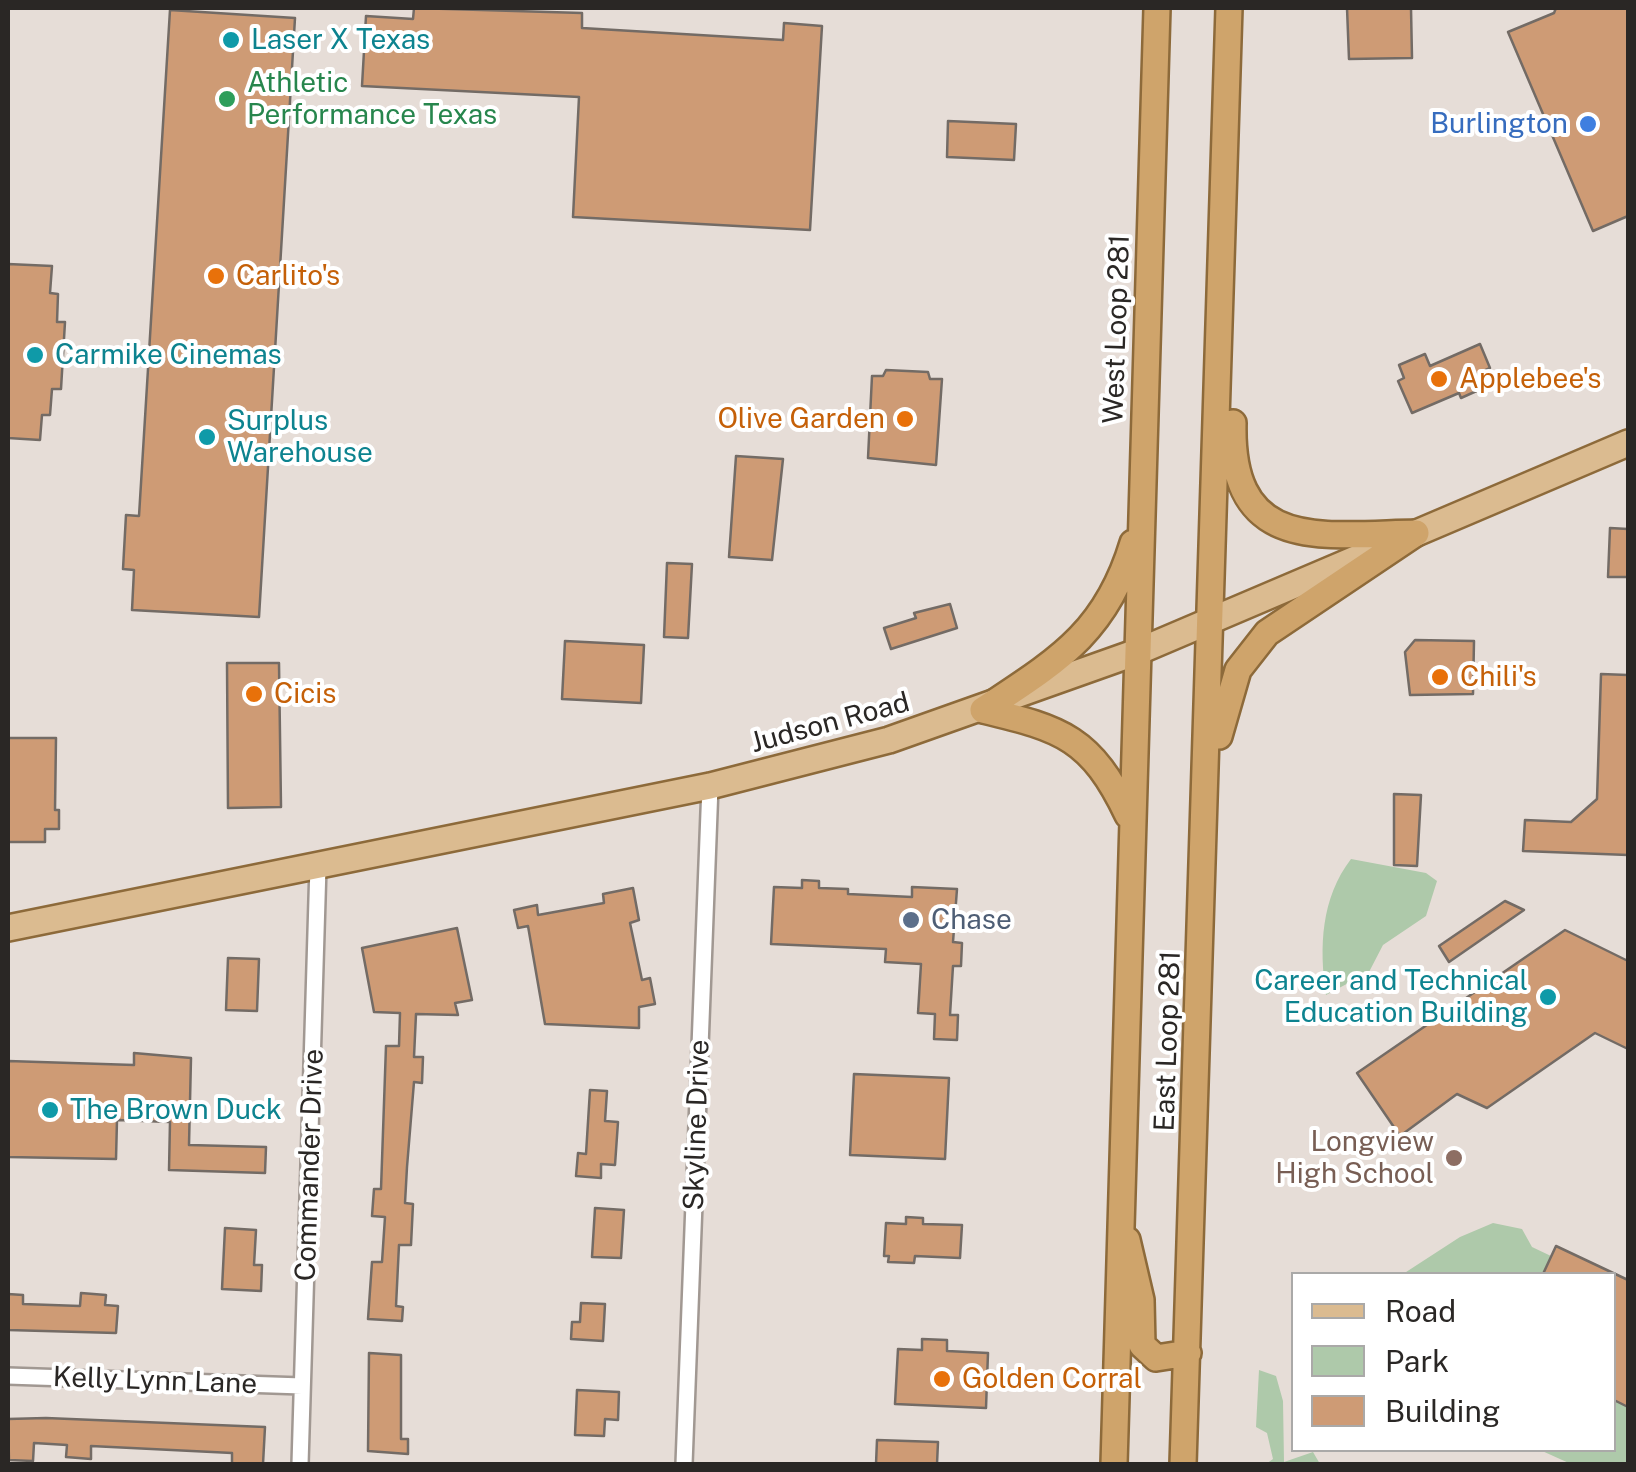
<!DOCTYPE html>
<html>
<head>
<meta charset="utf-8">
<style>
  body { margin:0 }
  #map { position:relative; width:1636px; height:1472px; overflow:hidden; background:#e6ddd7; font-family:"Public Sans",sans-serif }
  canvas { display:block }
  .frame { position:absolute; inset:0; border:10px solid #2a2725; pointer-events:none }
  .legend { position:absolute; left:1291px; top:1272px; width:325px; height:180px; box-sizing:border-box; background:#fff; border:2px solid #aaa9a8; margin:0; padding:12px 18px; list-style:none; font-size:30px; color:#2a2725 }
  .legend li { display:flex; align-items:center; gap:20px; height:50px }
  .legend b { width:50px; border:2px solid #aaa9a8 }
</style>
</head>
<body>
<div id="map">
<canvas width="1636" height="1472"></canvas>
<div class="frame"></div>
<ul class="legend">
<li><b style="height:12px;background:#dbbb90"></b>Road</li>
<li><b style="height:28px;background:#aec9aa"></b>Park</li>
<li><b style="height:28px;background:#ce9b75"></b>Building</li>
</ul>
</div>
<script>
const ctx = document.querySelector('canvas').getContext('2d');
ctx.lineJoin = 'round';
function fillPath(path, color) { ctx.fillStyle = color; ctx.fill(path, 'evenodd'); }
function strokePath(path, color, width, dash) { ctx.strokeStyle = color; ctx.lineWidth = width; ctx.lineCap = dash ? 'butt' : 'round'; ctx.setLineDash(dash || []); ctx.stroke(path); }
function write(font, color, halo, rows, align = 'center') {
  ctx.font = font + ' "Public Sans",sans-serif'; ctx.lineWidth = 8; ctx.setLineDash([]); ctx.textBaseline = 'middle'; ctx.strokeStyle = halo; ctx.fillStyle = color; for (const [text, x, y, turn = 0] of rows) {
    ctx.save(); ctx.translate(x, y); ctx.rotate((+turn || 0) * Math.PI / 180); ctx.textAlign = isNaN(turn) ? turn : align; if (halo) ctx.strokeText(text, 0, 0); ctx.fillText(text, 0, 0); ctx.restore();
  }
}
fillPath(new Path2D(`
  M1351,859L1426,873L1437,881L1426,916L1383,945L1369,972L1326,995C1319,947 1321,898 1351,859Z
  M1493,1223L1522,1229L1532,1247L1551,1256L1543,1274H1403L1460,1237Z
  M1259,1370L1276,1376L1283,1401L1284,1462L1313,1452L1320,1464H1266L1273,1459L1267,1433L1256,1427Z
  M1614,1400L1628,1407V1464H1571L1540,1450H1614Z`), '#aec9aa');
const building = new Path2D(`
  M414,8L582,13V28L783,40L784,23L822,26L810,230L573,217L579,97L362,86L366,16L413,19Z
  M1347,8H1411L1412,58L1349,59Z
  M1556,8H1628V216L1593,231L1508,32L1554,13Z
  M170,10L295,18L259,617L132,610L134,570L123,569L126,515L139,516Z
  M948,121L1016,124L1014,160L947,157Z
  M8,264L52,266L50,293L58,294L57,322H65L61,389H52L50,415H42L40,440L8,438Z
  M1480,344L1490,368L1475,375L1481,389L1461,398L1459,393L1412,413L1398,381L1404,378L1399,365L1425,354L1430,366Z
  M886,370L928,372L930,379H942L936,465L868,458L872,376H883Z
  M736,456L783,459L772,560L729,557Z
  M1610,528L1628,529V577H1608Z
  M667,563L692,564L688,638L664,637Z
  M950,604L957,628L891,649L884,628L916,618L914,613Z
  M1415,640L1474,641L1473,694L1410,695L1405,652Z
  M565,641L644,645L641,703L562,699Z
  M227,663H279L281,807L228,808Z
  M1601,674L1628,675V855L1523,851L1525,820L1571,822L1597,799Z
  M8,738H56L55,810H59V829H45V842H8Z
  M1394,794L1421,795L1417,866L1394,865Z
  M802,880L819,881V888L848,889V894L912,897V887L957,889L953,942L962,943L961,966H953L950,1015H958L957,1040L934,1039L935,1014L918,1013L921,964L885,962L886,949L771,944L774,887L802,888Z
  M633,888L639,920L630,923L642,980L650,978L655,1004L639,1007V1028L545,1024L528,926L518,928L514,910L537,905L538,915L604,903L603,894Z
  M1505,901L1524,910L1449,962L1439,946Z
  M457,928L472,1000L455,1003L458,1015L416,1014L414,1057H423L422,1083L414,1082L407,1167L405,1203L413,1204L411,1245H399L396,1306L403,1307L402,1321L368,1319L372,1262H382L385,1217L372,1216L374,1189H381L386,1046H399L400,1013L374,1012L362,948Z
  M1565,930L1628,961V1049L1595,1033L1487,1108L1457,1094L1400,1136L1357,1073Z
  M228,958L259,959L257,1011L226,1010Z
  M134,1053L191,1058L189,1145L266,1147L265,1173L169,1170L170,1122L117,1120L116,1159L8,1157V1061L134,1065Z
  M854,1074L949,1078L945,1159L850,1155Z
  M590,1090L607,1091L605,1121L618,1122L615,1165L601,1164V1178L576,1176L578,1153L586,1154Z
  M595,1208L624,1210L621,1258L592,1257Z
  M906,1217L923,1218V1224L962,1225L960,1258L915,1256L914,1263L888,1262L889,1256H884L886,1223L906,1224Z
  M225,1228L256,1230L254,1265H262L261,1291L222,1289Z
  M1556,1246L1628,1280V1407L1614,1400V1274H1543Z
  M81,1293L106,1295L105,1305L118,1306L116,1333L8,1330V1294L23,1295V1304L80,1306Z
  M581,1303L605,1304L603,1341L571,1339L572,1322H580Z
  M922,1339L947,1340V1351L988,1353L986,1408L895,1404L898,1349L922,1350Z
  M369,1353L401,1355V1439H408V1454L368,1451Z
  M577,1390L619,1392L618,1420L605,1419L604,1436L575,1435Z
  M46,1418L265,1427L263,1464H232V1453L91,1446V1459L66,1457L67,1445L34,1443L33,1461L9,1460L8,1419Z
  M877,1440L938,1442L937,1464H876Z`);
fillPath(building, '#ce9b75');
strokePath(building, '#736b65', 2.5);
const minor = new Path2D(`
  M8,1376L302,1386
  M300,1464L318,866
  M684,1464L710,786`);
const primary = new Path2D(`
  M8,928L710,786L889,740L1137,652L1628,443`);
const trunk = new Path2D(`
  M1233,423C1230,553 1320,535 1416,533
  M983,710C1057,661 1106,633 1133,543
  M983,710C1063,729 1091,738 1128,815
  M1219,736L1238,670L1267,633L1416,533
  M1127,1240L1141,1300L1142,1345L1156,1358L1188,1353
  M1114,1464L1157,8
  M1183,1464L1229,8`);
strokePath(minor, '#a19892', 20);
strokePath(primary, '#8d6a3a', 30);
strokePath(trunk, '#8d6a3a', 30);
strokePath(minor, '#fff', 15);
strokePath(primary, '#dbbb90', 25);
strokePath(trunk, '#cfa46b', 25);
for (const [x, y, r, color] of [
  [231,40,10,"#0f9aa8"],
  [227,99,10,"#2e9e5b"],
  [1588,124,10,"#3f7fe0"],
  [216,276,10,"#e8710a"],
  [35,355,10,"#0f9aa8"],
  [1439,379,10,"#e8710a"],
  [905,419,10,"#e8710a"],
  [207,437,10,"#0f9aa8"],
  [1440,677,10,"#e8710a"],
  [254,694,10,"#e8710a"],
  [911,920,10,"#5c6f8a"],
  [1548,997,10,"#0f9aa8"],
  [50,1110,10,"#0f9aa8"],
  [1454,1158,10,"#8d6e63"],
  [942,1379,10,"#e8710a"]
]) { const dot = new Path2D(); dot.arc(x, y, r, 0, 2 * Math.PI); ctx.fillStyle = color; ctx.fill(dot); strokePath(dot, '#fff', 4); }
write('28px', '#0d838f', '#fff', [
  ["Laser X Texas",251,40],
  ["Carmike Cinemas",55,355],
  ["Surplus",227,421],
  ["Warehouse",227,453],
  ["Career and Technical",1528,981,"right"],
  ["Education Building",1528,1013,"right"],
  ["The Brown Duck",70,1110]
], 'left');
write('28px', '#27864d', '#fff', [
  ["Athletic",247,83],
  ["Performance Texas",247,115]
], 'left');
write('28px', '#366cbe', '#fff', [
  ["Burlington",1568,124]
], 'right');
write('28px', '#c56008', '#fff', [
  ["Carlito's",236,276],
  ["Applebee's",1459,379],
  ["Olive Garden",885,419,"right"],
  ["Chili's",1460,677],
  ["Cicis",274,694],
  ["Golden Corral",962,1379]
], 'left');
write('28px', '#2a2725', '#fff', [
  ["West Loop 281",1117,329,-88],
  ["Judson Road",830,723,-15],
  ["East Loop 281",1168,1041,-88],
  ["Skyline Drive",697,1125,-88],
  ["Commander Drive",310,1165,-88],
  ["Kelly Lynn Lane",155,1381,2]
]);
write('28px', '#4e5e75', '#fff', [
  ["Chase",931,920]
], 'left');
write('28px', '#785e54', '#fff', [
  ["Longview",1434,1142],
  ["High School",1434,1174]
], 'right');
</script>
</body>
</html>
